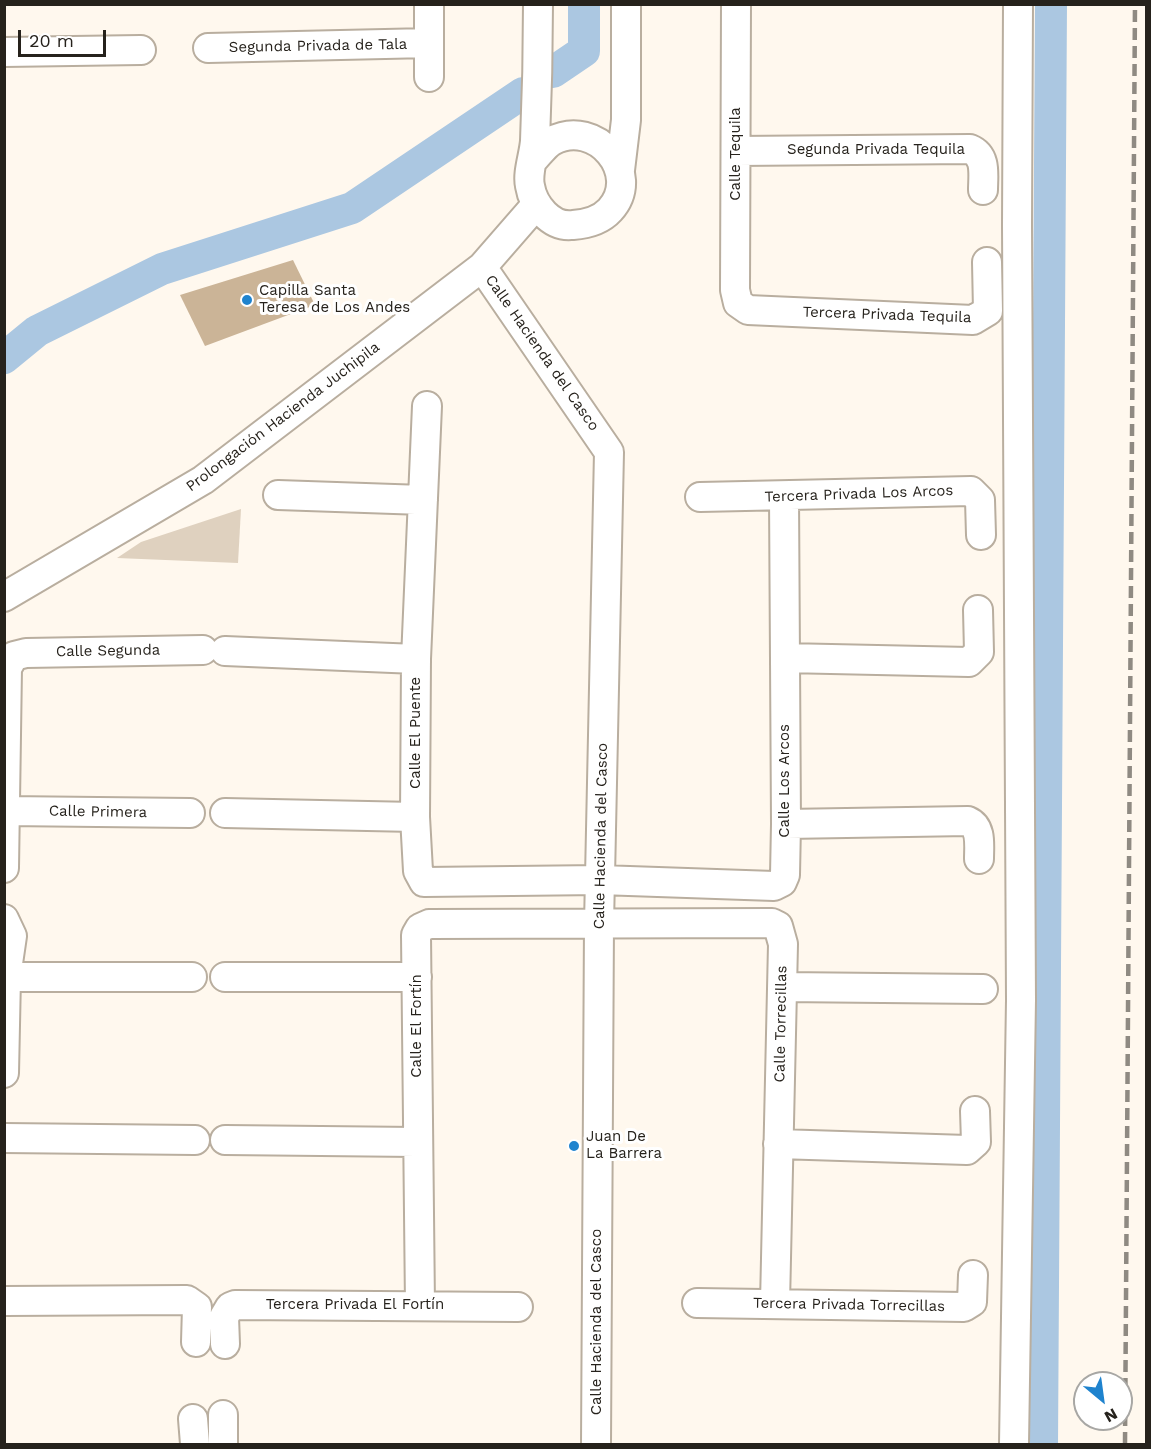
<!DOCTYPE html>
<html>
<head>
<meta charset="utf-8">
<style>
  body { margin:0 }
  #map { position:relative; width:1151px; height:1449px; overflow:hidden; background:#fff8ee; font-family:"Work Sans",sans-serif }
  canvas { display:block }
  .frame { position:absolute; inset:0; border:6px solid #26221c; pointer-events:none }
  .north { position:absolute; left:1073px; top:1371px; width:60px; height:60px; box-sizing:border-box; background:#fff; border:2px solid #a8a7a4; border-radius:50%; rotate:151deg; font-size:16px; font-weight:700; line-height:24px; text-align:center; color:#26221c }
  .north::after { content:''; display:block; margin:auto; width:21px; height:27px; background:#1f83ce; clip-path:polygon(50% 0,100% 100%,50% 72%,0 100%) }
  .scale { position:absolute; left:18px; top:30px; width:88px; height:27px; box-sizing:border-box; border:3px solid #26221c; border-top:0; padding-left:8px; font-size:18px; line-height:21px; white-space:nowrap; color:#26221c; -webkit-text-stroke:4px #fff; paint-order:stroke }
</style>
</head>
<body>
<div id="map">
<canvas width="1151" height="1449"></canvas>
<div class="frame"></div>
<div class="north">N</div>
<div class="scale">20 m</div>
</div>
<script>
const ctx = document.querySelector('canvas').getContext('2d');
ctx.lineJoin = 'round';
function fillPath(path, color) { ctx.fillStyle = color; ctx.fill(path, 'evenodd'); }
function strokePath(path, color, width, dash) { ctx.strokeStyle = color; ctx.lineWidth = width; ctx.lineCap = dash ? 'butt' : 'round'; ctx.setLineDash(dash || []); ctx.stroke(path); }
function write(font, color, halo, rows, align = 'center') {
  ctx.font = font + ' "Work Sans",sans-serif'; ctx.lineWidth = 6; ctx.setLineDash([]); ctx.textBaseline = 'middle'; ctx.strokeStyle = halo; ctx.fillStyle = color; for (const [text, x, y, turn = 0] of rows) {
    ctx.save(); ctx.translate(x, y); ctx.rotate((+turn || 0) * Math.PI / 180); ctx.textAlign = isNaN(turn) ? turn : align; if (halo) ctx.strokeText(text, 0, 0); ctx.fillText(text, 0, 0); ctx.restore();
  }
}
fillPath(new Path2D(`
  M241,509L238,563L117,558L141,542Z`), '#dfd1bf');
strokePath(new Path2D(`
  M553,72L584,51V4
  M4,358L37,331L162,269L352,208L523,93
  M1042,1444L1051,4`), '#abc7e1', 32);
fillPath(new Path2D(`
  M293,260L315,305L205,346L180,295Z`), '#cbb497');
const minor = new Path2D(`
  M736,4L735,290L738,303L748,310L973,320L988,311L987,262
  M208,48L429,43
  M4,52L141,50
  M429,77V4
  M737,151L970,149C987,156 983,175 983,190
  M533,160C539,154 545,145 552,141C596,117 643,174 610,210C600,221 587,224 573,225C551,228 533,205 530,186C527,173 534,155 535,141C537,95 538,50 538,4
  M620,170L626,120V4
  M482,267L609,452L599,924L596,1444
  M427,406L416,659L415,817L418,871L424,882L600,880L774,886L782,882L785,875L786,824L784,496
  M278,495L423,500
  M700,497L971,491L980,500L981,535
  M4,597L203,480L482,267L536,205
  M225,651L416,659
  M785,658L969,662L979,652L978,610
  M6,811L190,813
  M225,813L415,817
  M786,824L968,821C982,827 979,845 979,859
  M4,868L7,668L14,656L26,653L203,650
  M4,919L12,936L6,977L4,1073
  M6,977H192
  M225,977H417
  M783,987L983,989
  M4,1138L195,1140
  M225,1140L416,1142
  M778,1144L967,1150L976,1142L975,1111
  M4,1301L187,1300L197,1307L196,1342
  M697,1303L964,1307L972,1302L973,1275
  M420,1306L416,935L420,928L429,924L772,923L778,926L783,944L775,1303
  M225,1344L224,1317L230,1307L235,1305L518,1307
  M193,1419L195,1444
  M223,1444V1415
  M1014,1444L1021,1000L1017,225L1018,4`);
strokePath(minor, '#b9ae9f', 32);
strokePath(minor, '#fff', 28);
strokePath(new Path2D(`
  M1125,1444L1135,4`), '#8f8a82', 4.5, [12, 6]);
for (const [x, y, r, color] of [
  [247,300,6,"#1f83ce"],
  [574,1146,6,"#1f83ce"]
]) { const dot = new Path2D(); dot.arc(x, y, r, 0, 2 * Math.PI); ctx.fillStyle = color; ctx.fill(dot); strokePath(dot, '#fff', 2); }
write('15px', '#26221c', '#fff', [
  ["Segunda Privada de Tala",318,46,-1],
  ["Segunda Privada Tequila",876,150],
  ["Calle Tequila",736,154,-90],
  ["Tercera Privada Tequila",887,315,2],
  ["Calle Hacienda del Casco",542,353,55],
  ["Prolongación Hacienda Juchipila",283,417,-37],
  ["Tercera Privada Los Arcos",859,494,-2],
  ["Calle Segunda",108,651,-1],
  ["Calle El Puente",416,733,-90],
  ["Calle Los Arcos",785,781,-90],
  ["Calle Primera",98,812,1],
  ["Calle Hacienda del Casco",601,836,-89],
  ["Calle Torrecillas",781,1024,-89],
  ["Calle El Fortín",417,1026,-90],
  ["Tercera Privada El Fortín",355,1305],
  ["Tercera Privada Torrecillas",849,1305,1],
  ["Calle Hacienda del Casco",597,1322,-90]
]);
write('15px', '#26221c', '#fff', [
  ["Capilla Santa",259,291],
  ["Teresa de Los Andes",259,308],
  ["Juan De",586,1137],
  ["La Barrera",586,1154]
], 'left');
</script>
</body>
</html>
